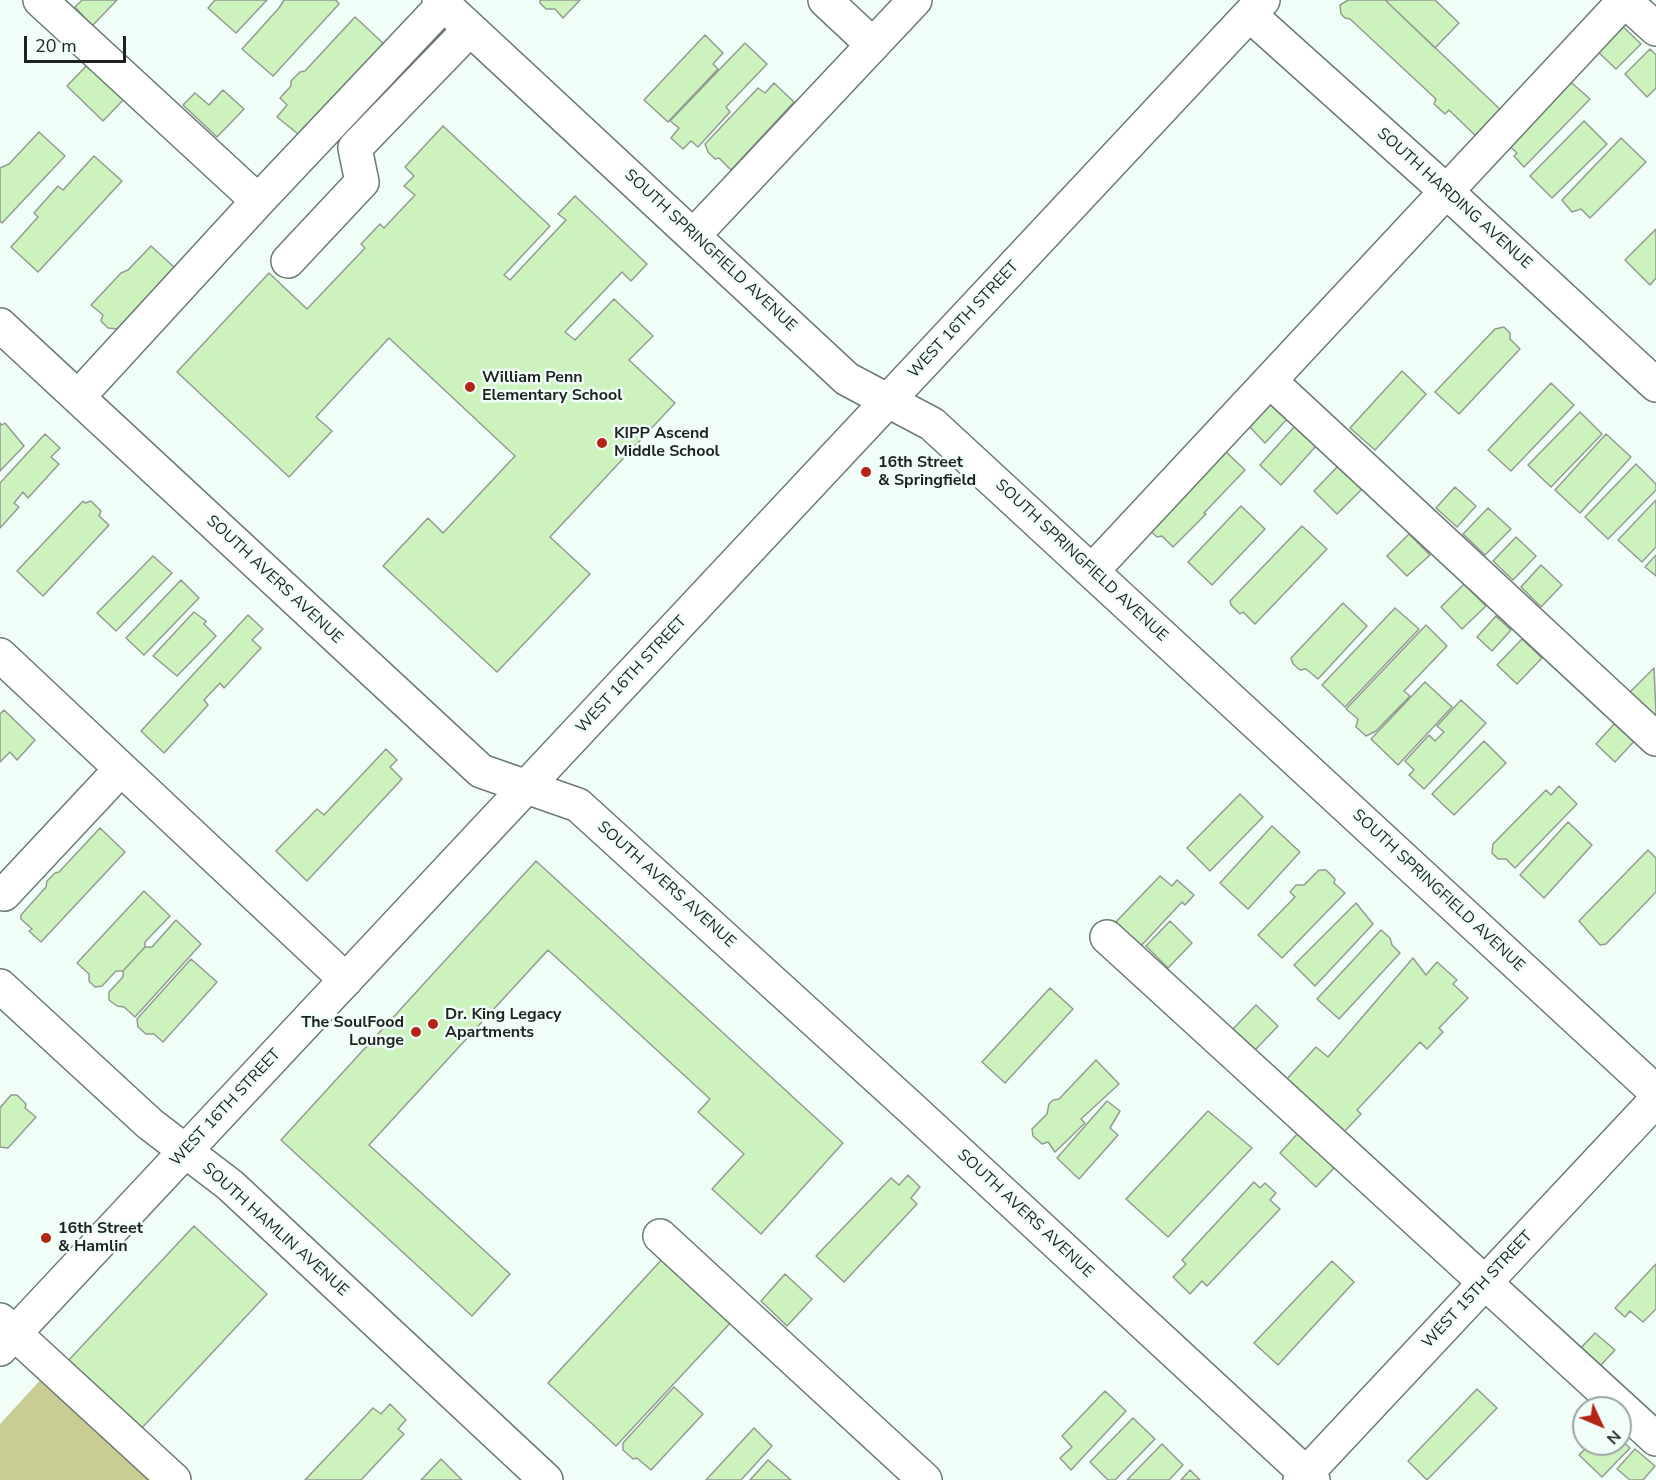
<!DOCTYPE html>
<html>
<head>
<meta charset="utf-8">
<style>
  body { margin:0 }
  #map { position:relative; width:1656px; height:1480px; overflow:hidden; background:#f0fef7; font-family:"Nunito Sans",sans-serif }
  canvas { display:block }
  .north { position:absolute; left:1572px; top:1396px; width:60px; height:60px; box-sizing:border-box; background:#f0fef7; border:2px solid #9ca6a1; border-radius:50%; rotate:134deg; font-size:16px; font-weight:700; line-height:24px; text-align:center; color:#1d221f }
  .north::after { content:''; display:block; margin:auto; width:21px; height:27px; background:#b32517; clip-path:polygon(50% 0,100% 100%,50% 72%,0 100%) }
  .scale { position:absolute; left:24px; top:36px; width:102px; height:27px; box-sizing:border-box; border:3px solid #1d221f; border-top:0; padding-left:8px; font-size:18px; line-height:21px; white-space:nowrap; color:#1d221f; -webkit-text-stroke:4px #f0fef7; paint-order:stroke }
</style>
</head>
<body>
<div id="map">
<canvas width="1656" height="1480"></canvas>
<div class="north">N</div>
<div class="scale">20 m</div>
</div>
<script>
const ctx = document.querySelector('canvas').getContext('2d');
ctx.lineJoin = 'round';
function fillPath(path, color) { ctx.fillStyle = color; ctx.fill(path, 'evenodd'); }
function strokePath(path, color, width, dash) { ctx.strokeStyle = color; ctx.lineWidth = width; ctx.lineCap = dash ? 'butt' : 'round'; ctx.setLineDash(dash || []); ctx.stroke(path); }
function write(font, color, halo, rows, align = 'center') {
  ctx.font = font + ' "Nunito Sans",sans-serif'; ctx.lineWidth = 5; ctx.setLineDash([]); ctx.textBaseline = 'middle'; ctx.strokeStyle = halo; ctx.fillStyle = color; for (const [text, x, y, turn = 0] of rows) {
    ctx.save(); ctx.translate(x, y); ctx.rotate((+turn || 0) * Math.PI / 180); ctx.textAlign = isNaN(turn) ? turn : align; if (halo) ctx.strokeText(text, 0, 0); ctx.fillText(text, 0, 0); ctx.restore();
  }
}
fillPath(new Path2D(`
  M44,1376L149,1480H0V1424Z`), '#c9cc93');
const building = new Path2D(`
  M82,0H117L92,26L75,7Z
  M215,0H267L236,33L208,8Z
  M284,0H336L339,4L273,76L242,49L279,8Z
  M540,0H580L563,18L555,9H546L540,3Z
  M1385,0L1505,114L1479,139L1449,110L1445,114L1434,104L1436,99L1350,19L1345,18L1341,14L1340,5L1348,0Z
  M1385,0H1435L1459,23L1435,48Z
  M355,17L385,45L310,126L307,124L298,134L277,117L287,105L280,98L291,86V81L300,72L305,71Z
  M1620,24L1641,44L1616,69L1595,49Z
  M705,35L723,53L713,64L718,69L668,122L644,100Z
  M745,43L767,64L726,107L730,112L698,147L691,141L683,149L671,138L679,128L670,121Z
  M1650,49L1656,55V88L1647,97L1625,74Z
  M91,61L127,96L103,121L67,86Z
  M1565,77L1590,99L1524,167L1514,156L1517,153L1504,141Z
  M774,83L794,102L731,170L719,158L715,159L708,152L705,144L758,88L765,93Z
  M223,90L244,109L217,137L183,105L195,93L209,105Z
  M1584,121L1607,144L1552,198L1530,176Z
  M443,126L550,226L504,275L510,280L566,220L558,214L575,196L647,264L631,281L622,272L565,332L575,340L614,299L653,336L629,360L675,403L550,537L590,574L497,672L383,566L428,518L443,533L515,456L389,338L316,417L332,431L289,477L177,372L269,273L307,309L365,248L361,244L380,224L384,228L415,195L404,186L414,176L405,167Z
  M39,132L65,156L2,223L0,221V168L9,164Z
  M1621,138L1646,162L1590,218L1581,209L1572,212L1562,200Z
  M94,156L122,181L38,272L11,247L38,217L34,213L58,186L63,190Z
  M1656,229V278L1650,285L1625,260Z
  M151,246L175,268L117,329L108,328L101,321L103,315L91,305L121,273L128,270Z
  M1504,327L1510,333V339L1520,349L1459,414L1435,392L1495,329Z
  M1402,371L1426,394L1375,450L1350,428Z
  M1551,383L1574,405L1511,471L1488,450Z
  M1269,399L1288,418L1265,443L1246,423Z
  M1580,412L1602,434L1551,487L1528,465Z
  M0,423L2,425L5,423L24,446L0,471Z
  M1295,426L1316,446L1281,485L1260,465Z
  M45,434L60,448L51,457L59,464L28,498L23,492L14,503L19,507L0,528V483Z
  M1606,434L1631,457L1580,513L1555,490Z
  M1222,448L1245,470L1204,513L1206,514L1173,547L1162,536L1157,537L1148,529Z
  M1340,464L1364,487L1337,514L1314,491Z
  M1636,464L1656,484V490L1608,539L1585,517Z
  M1455,487L1476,506L1457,527L1436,508Z
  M1656,500V547L1642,562L1618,540Z
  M83,501L85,503L91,501L101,511L99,516L109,525L43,596L17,571Z
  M1241,506L1265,529L1212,585L1188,562Z
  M1488,508L1511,529L1485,555L1463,534Z
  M1302,526L1327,549L1255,624L1243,612L1240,614L1231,605L1230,601Z
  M1409,534L1430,555L1407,576L1387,556Z
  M1516,537L1536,556L1513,580L1493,561Z
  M1656,555V576L1645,567Z
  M153,556L172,573L116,631L97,613Z
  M1541,565L1562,585L1541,607L1521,587Z
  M181,580L199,598L144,655L126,638Z
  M1464,584L1486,606L1462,629L1441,607Z
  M1343,603L1367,626L1318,679L1306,669L1300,670L1293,664L1291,658Z
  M1395,608L1419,629L1345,707L1322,685Z
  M194,612L206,621L204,624L216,636L177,676L153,656Z
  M248,615L263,629L252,640L261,648L224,688L220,683L204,700L208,705L164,753L141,731Z
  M1496,616L1511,630L1492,651L1477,637Z
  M1426,625L1447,646L1404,691L1410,696L1376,731L1366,736L1356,727L1358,719L1346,709Z
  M1522,639L1542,658L1517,684L1497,665Z
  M1654,668L1656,713L1654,715L1629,693Z
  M1425,682L1452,707L1398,765L1371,739Z
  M1461,700L1486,723L1424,789L1409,775L1414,770L1405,761L1429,735L1435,741L1444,732L1437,726Z
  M4,710L35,740L17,760L10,752L0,762V714Z
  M1617,721L1636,739L1615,762L1596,744Z
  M1484,741L1506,763L1454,815L1432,794Z
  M386,749L397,760L390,767L402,779L307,881L276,851L317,809L324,815Z
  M1559,786L1577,804L1515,868L1506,859H1498L1492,853L1493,844L1546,790L1551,795Z
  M1240,794L1263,817L1210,871L1187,848Z
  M1568,822L1592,845L1544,898L1520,875Z
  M1272,826L1300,852L1248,909L1220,883Z
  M100,828L125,852L41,942L29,931L32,929L21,919V915L46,887L47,881L55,873L59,872Z
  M1648,850L1656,858V892L1606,944L1600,945L1579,921Z
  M536,861L843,1143L761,1234L712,1189L744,1154L698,1112L710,1099L548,950L369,1145L510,1274L472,1316L281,1140Z
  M1319,870H1326L1335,879L1334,883L1345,893L1282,958L1258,935L1295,897L1290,892L1296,885H1304Z
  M1160,876L1172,886L1177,880L1194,895L1185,905L1182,902L1138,949L1113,925Z
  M144,891L170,916L145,942V947L123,971H116L102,986L95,987L89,981V974L77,963Z
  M1356,903L1373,924L1315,986L1294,965Z
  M176,920L201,944L135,1017L124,1007L117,1006L109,1000V992L123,977V971L145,947H152Z
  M1170,921L1192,943L1168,968L1146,946Z
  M1381,930L1390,938L1392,945L1400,953L1339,1019L1317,999Z
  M1413,958L1426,975L1437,962L1457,980L1453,984L1468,998L1439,1028L1443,1032L1427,1049L1420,1042L1357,1110L1361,1114L1342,1134L1285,1081L1316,1047L1328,1057Z
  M191,959L217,982L163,1042L154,1034H146L138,1027L137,1019Z
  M1050,988L1073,1009L1005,1083L982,1062Z
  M1256,1005L1278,1026L1255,1050L1233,1029Z
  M1096,1060L1119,1084L1081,1119L1085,1123L1055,1152L1048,1142L1042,1144L1033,1136L1032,1129L1047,1114L1049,1104L1053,1100L1059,1099Z
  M11,1095H17L26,1104L25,1108L36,1117L8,1148L0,1147V1108Z
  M1107,1101L1120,1111L1110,1128L1118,1135L1079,1179L1057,1158Z
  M1208,1111L1252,1148L1168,1237L1126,1199Z
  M1299,1132L1336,1166L1316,1187L1280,1153Z
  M908,1175L920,1187L911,1198L917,1204L844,1282L816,1256L891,1178L899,1185Z
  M1254,1182L1260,1188L1265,1183L1276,1193L1270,1200L1280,1209L1207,1286L1202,1281L1190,1294L1173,1277L1186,1264L1182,1260Z
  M194,1226L267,1294L140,1430L67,1362Z
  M666,1255L734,1319L616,1446L548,1383Z
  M1332,1261L1354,1282L1278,1365L1254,1343Z
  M1656,1264V1309L1643,1322L1630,1311L1625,1317L1615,1308Z
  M785,1274L812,1299L787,1326L761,1301Z
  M1595,1333L1615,1350L1598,1368L1578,1351Z
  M674,1387L703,1414L651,1470L637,1458L633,1459L623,1450V1443Z
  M1477,1389L1497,1408L1427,1480L1408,1461Z
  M1105,1391L1126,1411L1071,1470L1060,1458L1072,1447L1062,1436Z
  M390,1404L406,1420L398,1429L404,1434L361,1480H305L373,1408L381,1414Z
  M1133,1418L1155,1439L1115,1480H1108L1090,1462Z
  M754,1428L772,1446L741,1480H706Z
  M1620,1439L1630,1448L1602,1477L1579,1455L1590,1444H1620Z
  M1162,1444L1183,1465L1169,1480H1127Z
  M1635,1449L1655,1466L1643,1480H1630L1617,1469Z
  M441,1459L462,1480H421Z
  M768,1460L791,1480H750Z
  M1190,1470L1200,1480H1181Z`);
fillPath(building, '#ccf2be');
strokePath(building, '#949c92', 1.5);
const minor = new Path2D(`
  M40,0L258,201
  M439,0L847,379L932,424L1656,1092
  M825,0L873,45
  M1624,0L1656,29
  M1250,15L1446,191L1656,385
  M693,236L915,0
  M288,261L362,182L355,148L470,29
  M0,325L481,771L578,805L912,1109L1313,1480
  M1270,381L1656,739
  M78,397L258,201L444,4
  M1092,571L1625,0
  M0,655L346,980
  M4,894L121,769
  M1107,937L1656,1439
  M0,986L150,1124L230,1185L546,1480
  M660,1236L925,1480
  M0,1320L174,1480
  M0,1349L1263,0
  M1300,1480L1656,1100`);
strokePath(minor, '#6d7973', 36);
strokePath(minor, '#fff', 33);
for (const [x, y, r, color] of [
  [470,387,6,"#b32517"],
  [602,443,6,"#b32517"],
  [866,472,6,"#b32517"],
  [433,1024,6,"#b32517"],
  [416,1032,6,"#b32517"],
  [46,1238,6,"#b32517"]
]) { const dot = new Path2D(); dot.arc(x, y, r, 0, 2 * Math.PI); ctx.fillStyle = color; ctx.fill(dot); strokePath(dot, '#f0fef7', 2); }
write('16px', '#1d221f', '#f0fef7', [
  ["SOUTH HARDING AVENUE",1454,199,42],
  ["SOUTH SPRINGFIELD AVENUE",710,251,43],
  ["WEST 16TH STREET",964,320,-47],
  ["SOUTH SPRINGFIELD AVENUE",1081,561,43],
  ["SOUTH AVERS AVENUE",274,580,43],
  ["WEST 16TH STREET",632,675,-47],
  ["SOUTH AVERS AVENUE",666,885,42],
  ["SOUTH SPRINGFIELD AVENUE",1438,891,43],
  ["WEST 16TH STREET",226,1108,-47],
  ["SOUTH AVERS AVENUE",1025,1214,43],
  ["SOUTH HAMLIN AVENUE",275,1230,42],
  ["WEST 15TH STREET",1478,1290,-47]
]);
write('bold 16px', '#1d221f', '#f0fef7', [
  ["William Penn",482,378],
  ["Elementary School",482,396],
  ["KIPP Ascend",614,434],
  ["Middle School",614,452],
  ["16th Street",878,463],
  ["& Springfield",878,481],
  ["Dr. King Legacy",445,1015],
  ["Apartments",445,1033],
  ["The SoulFood",404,1023,"right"],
  ["Lounge",404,1041,"right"],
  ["16th Street",58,1229],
  ["& Hamlin",58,1247]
], 'left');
</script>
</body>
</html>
